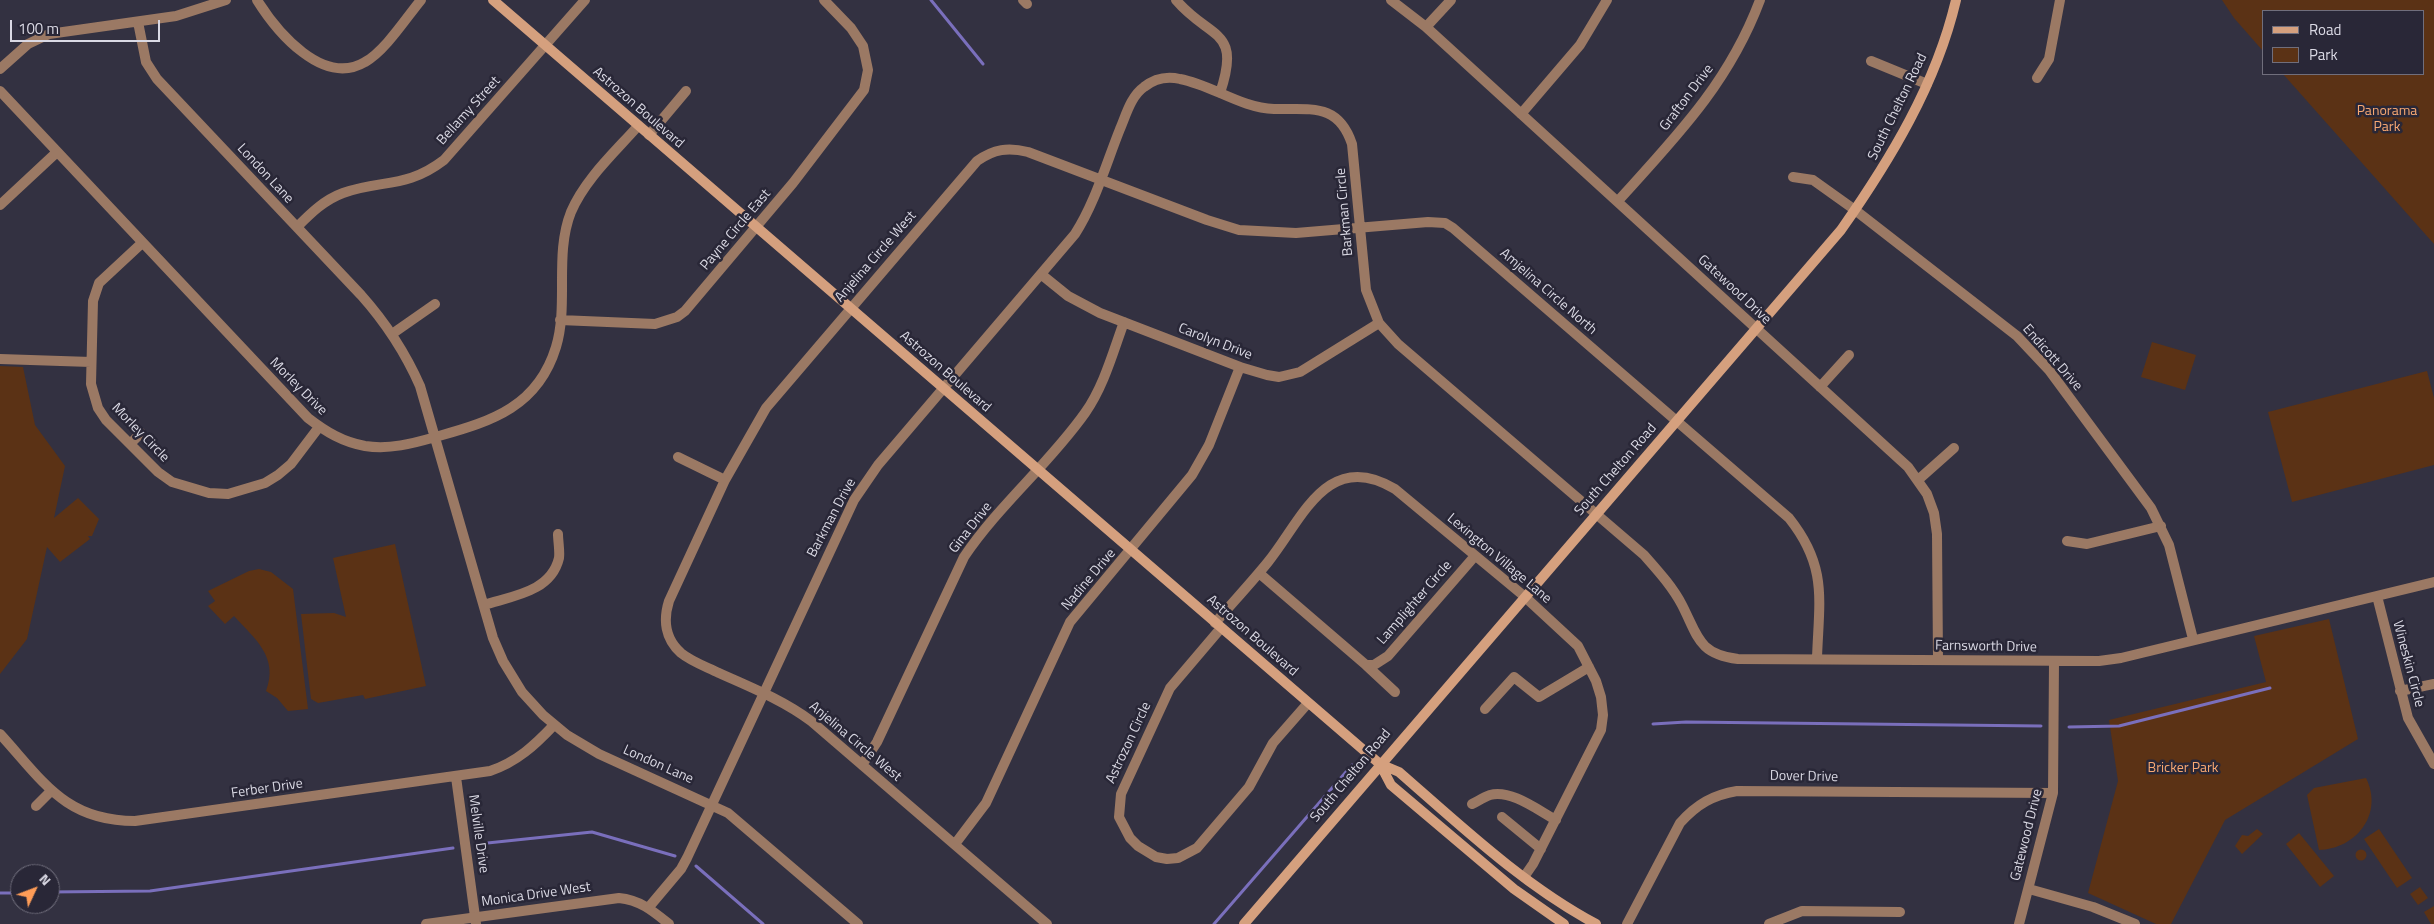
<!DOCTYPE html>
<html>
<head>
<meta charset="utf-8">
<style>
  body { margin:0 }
  #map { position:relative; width:2434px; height:924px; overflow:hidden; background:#333141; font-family:"Titillium Web",sans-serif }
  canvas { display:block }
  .legend { position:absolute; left:2262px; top:10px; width:162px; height:65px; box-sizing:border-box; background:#292737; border:1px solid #706e7c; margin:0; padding:6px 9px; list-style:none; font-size:15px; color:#dad9e4 }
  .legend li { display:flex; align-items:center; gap:10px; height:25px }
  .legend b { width:25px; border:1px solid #706e7c }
  .north { position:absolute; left:10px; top:864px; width:50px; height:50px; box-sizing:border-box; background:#292737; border:1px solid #706e7c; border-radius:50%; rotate:47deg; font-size:14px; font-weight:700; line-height:20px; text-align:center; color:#dad9e4 }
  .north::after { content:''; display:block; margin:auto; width:18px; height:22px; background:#fe9c57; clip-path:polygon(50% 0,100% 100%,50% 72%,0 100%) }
  .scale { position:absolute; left:10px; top:20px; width:150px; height:22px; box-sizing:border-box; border:2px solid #dad9e4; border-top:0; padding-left:6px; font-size:15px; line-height:18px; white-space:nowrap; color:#dad9e4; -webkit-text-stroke:4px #292737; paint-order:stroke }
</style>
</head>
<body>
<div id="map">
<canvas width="2434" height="924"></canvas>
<ul class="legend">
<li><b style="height:6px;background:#d5a07e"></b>Road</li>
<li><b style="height:14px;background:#5b3215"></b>Park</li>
</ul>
<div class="north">N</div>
<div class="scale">100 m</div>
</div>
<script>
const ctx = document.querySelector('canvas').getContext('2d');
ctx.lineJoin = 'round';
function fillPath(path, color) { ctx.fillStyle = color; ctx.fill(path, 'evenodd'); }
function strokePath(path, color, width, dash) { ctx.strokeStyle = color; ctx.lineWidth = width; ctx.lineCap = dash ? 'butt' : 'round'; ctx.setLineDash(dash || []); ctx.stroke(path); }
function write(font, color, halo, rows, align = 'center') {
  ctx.font = font + ' "Titillium Web",sans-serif'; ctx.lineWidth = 5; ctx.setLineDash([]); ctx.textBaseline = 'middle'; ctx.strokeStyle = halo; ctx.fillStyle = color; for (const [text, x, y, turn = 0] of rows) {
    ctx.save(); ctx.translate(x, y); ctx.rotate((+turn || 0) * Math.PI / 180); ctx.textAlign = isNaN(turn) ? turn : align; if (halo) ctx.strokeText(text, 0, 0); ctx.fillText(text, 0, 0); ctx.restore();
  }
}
fillPath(new Path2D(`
  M2222,0H2434V244L2283,74H2423V11H2263V51L2234,18Z
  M2152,342L2196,355L2185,390L2141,377Z
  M0,366L23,367L35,425L65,466L54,518L78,498L99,519L92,536H88L90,539L60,562L47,547L27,639L0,674Z
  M2427,371L2434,398V465L2292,502L2268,412Z
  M395,544L426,686L365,699L363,695L318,703L311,699L301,614L334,613L346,617L333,558Z
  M259,569L271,572L293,589L308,709L288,711L277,698L266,691C279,657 255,639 234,616L225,624L208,606L215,601L208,591L249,571Z
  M2329,619L2358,739L2225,820L2171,924H2156L2088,893L2118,781L2109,720L2266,682L2254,636Z
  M2366,778C2384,814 2356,849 2319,850L2307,795L2314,788Z
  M2257,829L2263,834L2242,854L2235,846L2242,835L2248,836Z
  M2379,829L2412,878L2397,888L2364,839Z
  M2299,833L2334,876L2320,887L2286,844Z
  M2355.5 855a5.5 5.5 0 1 1 11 0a5.5 5.5 0 1 1-11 0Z
  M2420,887L2428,898L2418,905L2410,894Z
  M2434,906V924H2431L2424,912Z`), '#5b3215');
strokePath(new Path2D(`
  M931,0L983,64
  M1653,724L1686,722L2041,726
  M2069,727L2119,726L2270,688
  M478,844L592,832L675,856
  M696,866L763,924
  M50,892L150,891L453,848
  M0,893H20
  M1214,924L1352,765`), '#7a6fbc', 3);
strokePath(new Path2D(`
  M257,0C277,32 323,87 365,62C385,51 406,18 421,0
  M1023,0L1027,4
  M1176,0C1210,40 1242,28 1220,93
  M1391,0L1426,27L1908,467L1927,494L1934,513L1937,534L1938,660
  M138,22L146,62L157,79L361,295C386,323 405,352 420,386L493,638L503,661L522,692L543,715L567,735L599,754L728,813L858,924
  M1426,27L1451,0
  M1871,61L1927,84
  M0,69L28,44L49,34L176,16L226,0
  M2037,78L2049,59L2060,0
  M0,91L308,418C326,432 343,442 365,446C391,450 414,443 439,436C493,421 538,406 556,347C569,304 554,255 571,212C585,179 615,152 638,126
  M1521,114L1580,45L1607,0
  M649,135L686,91
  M1793,177L1813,180L1855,210L2017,336L2049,370L2151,508L2169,545L2193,639
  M1618,201C1676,137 1729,83 1760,0
  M0,205L57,152
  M297,227C311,213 324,200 343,193C382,179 406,189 444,160L585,0
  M142,243L99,283L93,301L91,384L98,408L106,420L158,472L172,482L209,493L228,494L265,483L278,475L291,464L319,427
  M1042,275L1068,296L1100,313L1240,367L1267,375L1279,377L1300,372L1379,323
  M560,320L655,324L677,317L685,311L793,183L864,90L868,70L863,46L851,28L824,0
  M392,334L435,304
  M0,359L91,362
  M1820,387L1849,355
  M130,444L141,433
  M678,457L725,480
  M1918,480L1954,448
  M2067,541L2087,544L2161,526
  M1259,573L1366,665H1374L1388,656L1474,557
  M2377,596L2408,718L2434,764
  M484,605C512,596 551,592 559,558C560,551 558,541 558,534
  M1215,623C1233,602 1251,583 1268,562C1302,520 1327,448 1395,489L1524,596L1578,646L1596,681L1601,697L1603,715L1601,730L1533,864L1524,877
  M1221,628L1170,688L1121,794L1119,817L1130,838L1138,846L1156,857L1167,859L1178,858L1197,848L1249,787L1273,743L1308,703
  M1366,665L1395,692
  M2400,691L2434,684
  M1485,709L1514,677L1539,697L1589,667
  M0,734C43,781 65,821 135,821L490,771C517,762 535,745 554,725
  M862,765L877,742L964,557C999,505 1049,464 1085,413C1104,386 1113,352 1124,322
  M456,777L476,924
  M1472,804C1478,801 1484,797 1490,795C1511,789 1539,811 1556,820
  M36,806L51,791
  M1502,817L1541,849
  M955,844L986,803L1070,622L1192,475L1209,445L1240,367
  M2029,889L2093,907L2135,924
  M649,907L681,869L687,858L854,500L878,465L1075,234C1095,203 1106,164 1120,129C1126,115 1131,96 1144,87C1154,79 1167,76 1180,79C1212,85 1241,108 1274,109C1310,110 1338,102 1352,144L1366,290L1379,323L1398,344L1644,555C1658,571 1672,586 1682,605C1698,636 1698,654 1738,659L2099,661L2121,658L2434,582
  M1047,924L811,721C783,700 750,687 719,673C707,667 692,662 681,653C665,639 663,620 669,601L725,480L766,408L977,161C994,149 1008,147 1028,152L1207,220L1239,230L1296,233L1428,222L1445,223L1453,228L1789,518C1828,567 1819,600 1817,658
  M1627,924L1680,823C1697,804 1713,795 1737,791L2053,793
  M1769,924L1802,911L1900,912
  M2019,924L2053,793L2054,662`), '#9b7964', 10);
strokePath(new Path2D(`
  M426,924L619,898C640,900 653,911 669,924`), '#9b7964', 10);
strokePath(new Path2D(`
  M493,0L1367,753L1380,764L1399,772C1461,826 1523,885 1596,924
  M1380,764L1391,785L1514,889L1564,924
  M1244,924L1841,230C1890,160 1936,85 1956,0`), '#d5a07e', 10);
write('14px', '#dad9e4', '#292737', [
  ["Grafton Drive",1687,98,-53],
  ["South Chelton Road",1898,107,-64],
  ["Astrozon Boulevard",638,108,41],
  ["Bellamy Street",469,111,-48],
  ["London Lane",265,174,47],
  ["Barkman Circle",1345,212,-95],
  ["Payne Circle East",736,230,-50],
  ["Anjelina Circle West",876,257,-49],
  ["Gatewood Drive",1734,290,43],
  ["Amjelina Circle North",1548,292,41],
  ["Carolyn Drive",1215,342,21],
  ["Endicott Drive",2052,358,49],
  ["Astrozon Boulevard",945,372,41],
  ["Morley Drive",298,387,45],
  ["Morley Circle",140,433,46],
  ["South Chelton Road",1616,470,-49],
  ["Barkman Drive",832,518,-62],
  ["Gina Drive",971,528,-52],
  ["Lexington Village Lane",1499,559,40],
  ["Nadine Drive",1089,580,-50],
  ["Lamplighter Circle",1415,603,-49],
  ["Astrozon Boulevard",1252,636,41],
  ["Farnsworth Drive",1986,647,1],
  ["Wineskin Circle",2408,664,75],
  ["Anjelina Circle West",855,742,40],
  ["Astrozon Circle",1129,743,-65],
  ["London Lane",658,765,24],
  ["South Chelton Road",1351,776,-50],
  ["Dover Drive",1804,777,1],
  ["Ferber Drive",267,789,-8],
  ["Melville Drive",478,834,82],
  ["Gatewood Drive",2027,835,-76],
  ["Monica Drive West",536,895,-8]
]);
write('14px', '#f9a973', '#292737', [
  ["Panorama",2387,112],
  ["Park",2387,128],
  ["Bricker Park",2183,769]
]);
</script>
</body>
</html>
